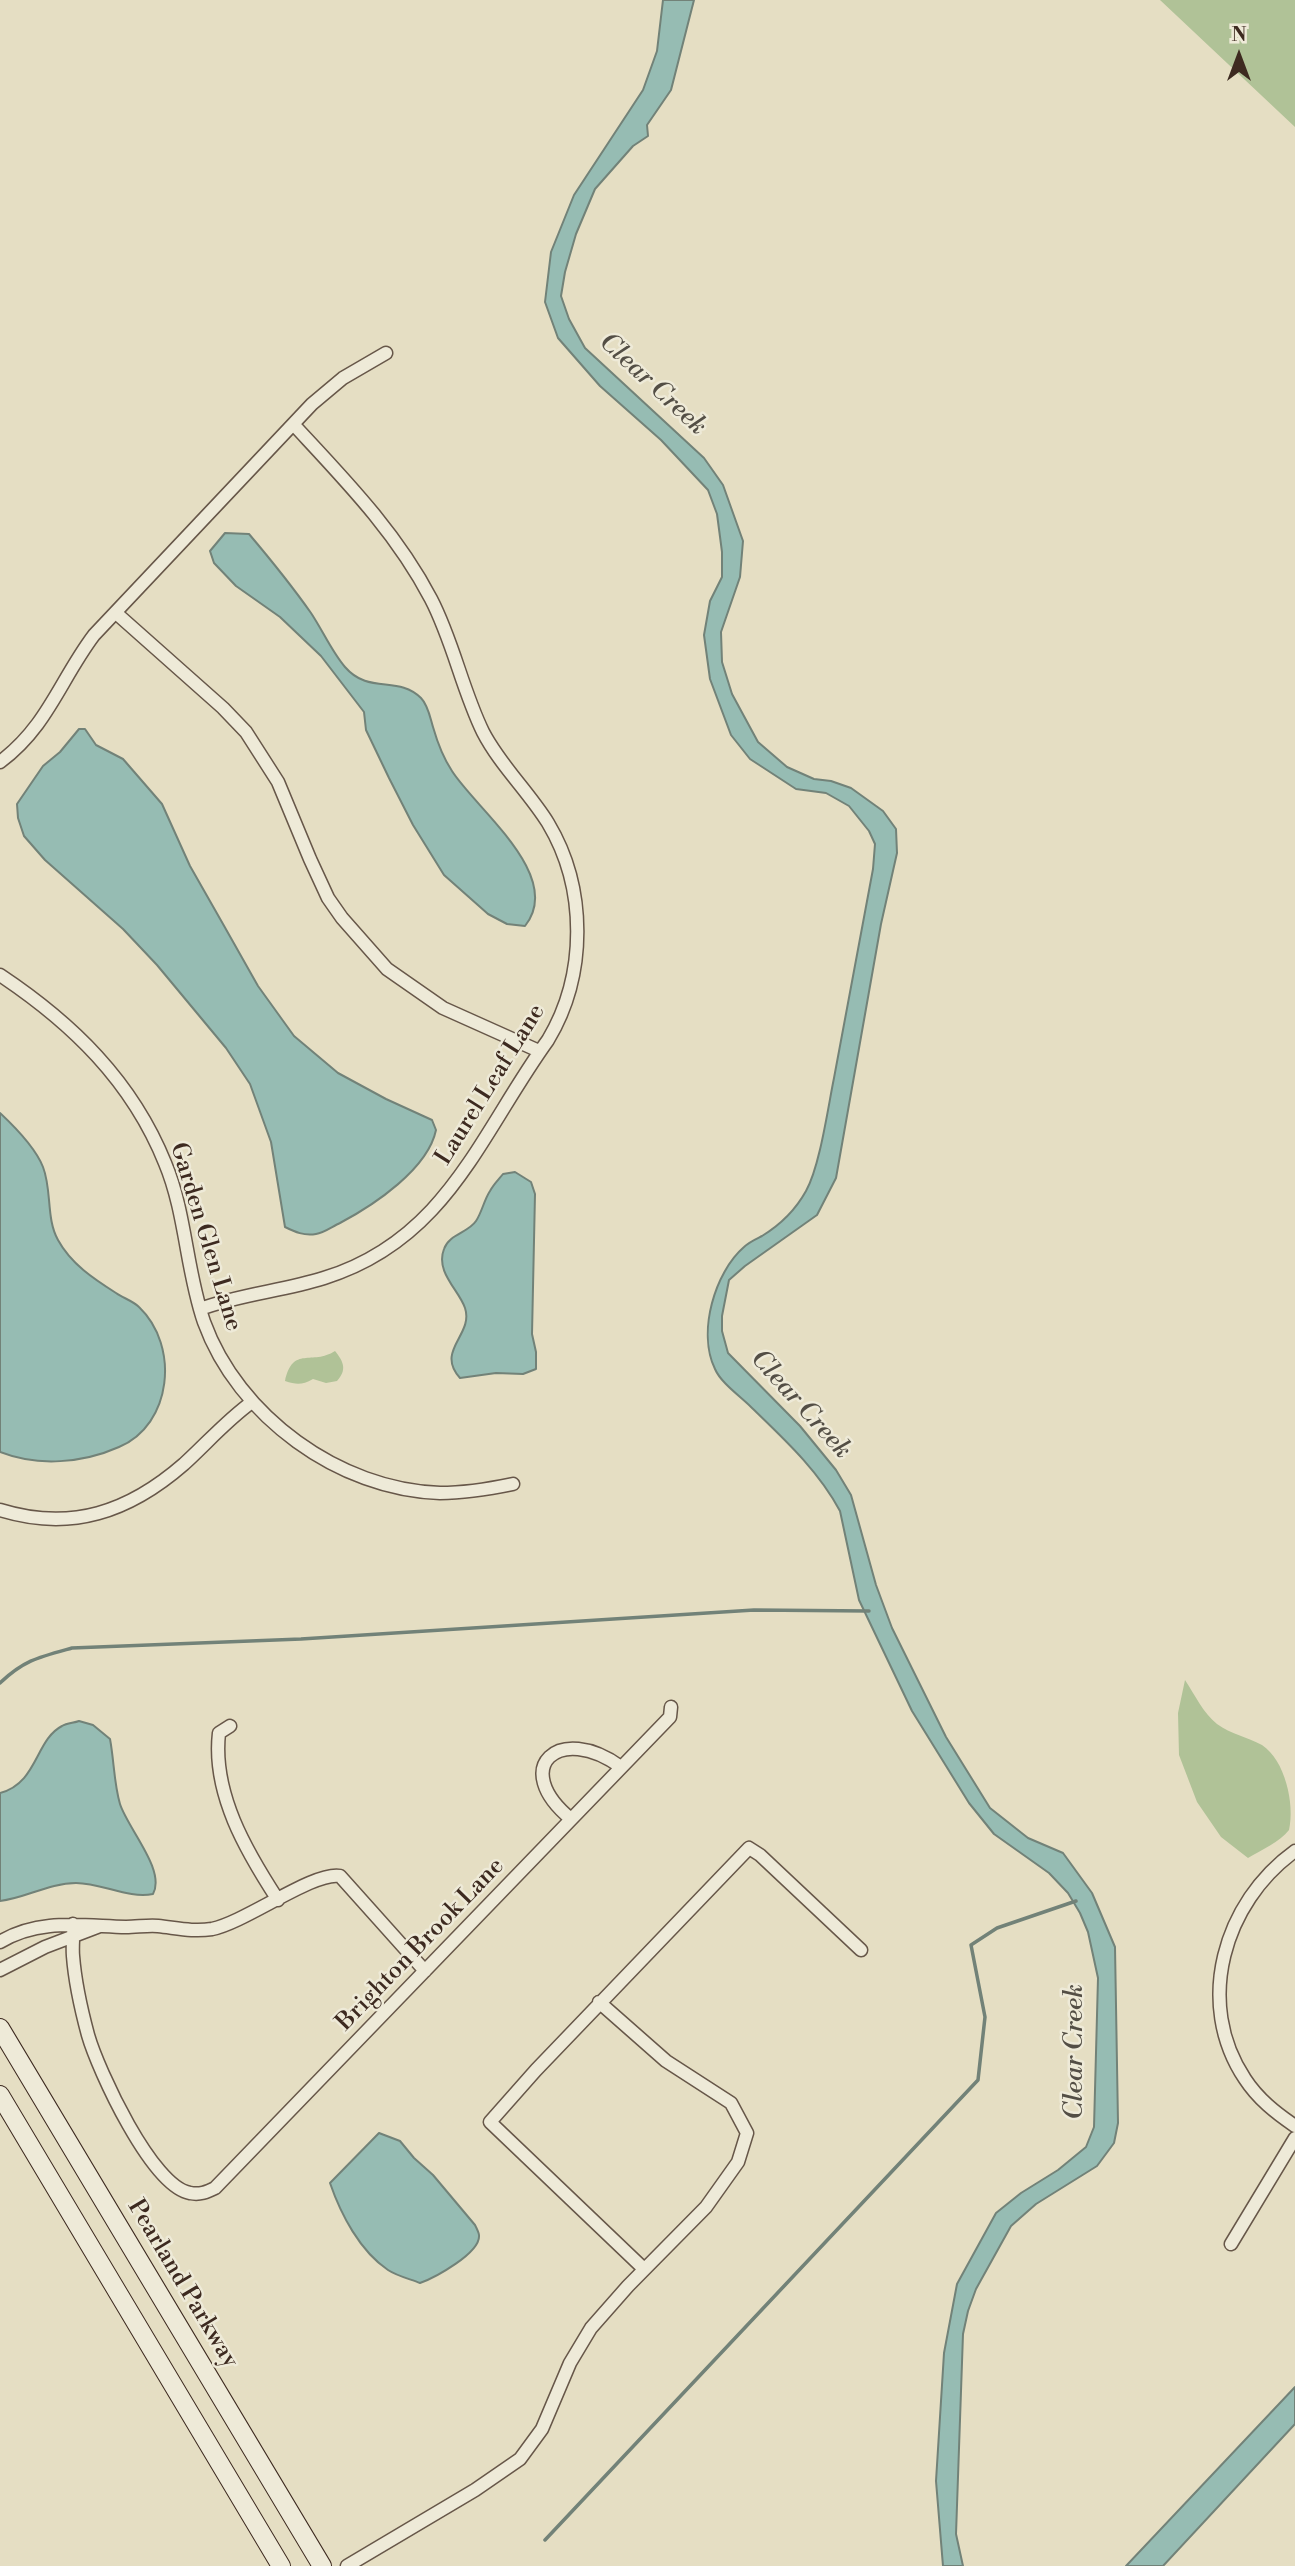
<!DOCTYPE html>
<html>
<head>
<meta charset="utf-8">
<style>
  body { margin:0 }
  #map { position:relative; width:1295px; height:2566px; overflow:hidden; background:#e5dec3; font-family:"Libre Bodoni",serif }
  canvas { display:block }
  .north { position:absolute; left:1204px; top:21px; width:70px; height:70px; -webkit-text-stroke:5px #eeead8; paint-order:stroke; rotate:0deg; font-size:19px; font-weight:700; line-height:28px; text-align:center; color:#3d2a20 }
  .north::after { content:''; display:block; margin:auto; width:24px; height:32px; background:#3d2a20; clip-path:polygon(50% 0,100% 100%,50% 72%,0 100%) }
</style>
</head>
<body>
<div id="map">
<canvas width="1295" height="2566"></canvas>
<div class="north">N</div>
</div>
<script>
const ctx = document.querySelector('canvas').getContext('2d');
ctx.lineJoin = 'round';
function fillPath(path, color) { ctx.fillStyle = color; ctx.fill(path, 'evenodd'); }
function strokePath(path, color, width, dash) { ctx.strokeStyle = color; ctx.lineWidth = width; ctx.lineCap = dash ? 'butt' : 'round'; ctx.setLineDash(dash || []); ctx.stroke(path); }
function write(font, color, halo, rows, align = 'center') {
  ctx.font = font + ' "Libre Bodoni",serif'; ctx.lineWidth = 5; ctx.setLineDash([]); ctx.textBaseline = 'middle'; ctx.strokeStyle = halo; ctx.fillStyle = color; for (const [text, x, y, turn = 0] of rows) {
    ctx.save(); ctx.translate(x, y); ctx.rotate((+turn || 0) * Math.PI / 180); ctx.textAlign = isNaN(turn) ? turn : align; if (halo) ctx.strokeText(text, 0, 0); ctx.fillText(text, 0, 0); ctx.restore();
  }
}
fillPath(new Path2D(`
  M1160,0H1295V127Z
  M335,1351C344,1362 347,1370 337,1381L326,1383L313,1379C302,1385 297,1385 285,1381C293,1345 312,1366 335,1351Z
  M1185,1680C1195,1695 1203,1713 1217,1724C1231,1734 1247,1737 1262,1745C1285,1760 1295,1804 1289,1830C1280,1842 1261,1850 1248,1858L1221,1837L1197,1802L1179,1755L1178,1713Z`), '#b0c297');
const water = new Path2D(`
  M663,0H694L671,90L647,125L648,136L633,146L595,189L576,234L565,272L561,296L569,319L585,348L704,458L723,485L743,541L740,577L721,632L722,662L732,694L758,742L787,767L814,779L831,781L851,788L883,811L896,829L897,853L881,924L836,1178L817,1215L745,1266L729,1280L722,1316V1331L728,1353L800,1426L836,1470L851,1495L876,1585L892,1628L946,1737L990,1808L1028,1838L1063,1853L1092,1893L1115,1947L1118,2123L1114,2143L1097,2166L1036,2204L1011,2226L976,2289L968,2311L963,2334L956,2534L963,2566H943L936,2481L944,2353L957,2284L996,2213L1021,2193L1058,2170L1086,2147L1094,2127L1098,1978L1088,1932L1080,1913L1068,1893L1049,1873L994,1834L969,1803L912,1711L859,1600L840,1511C818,1470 784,1439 751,1407C740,1396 721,1383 715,1369C697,1332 715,1272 744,1247C749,1242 756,1239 762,1236C780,1225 796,1209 806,1191C820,1166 828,1107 834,1078C847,1008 860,939 873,869L875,844L869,831L849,806L826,793L796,789L750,759L731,735L710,679L704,635L710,601L722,577V552L717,514L708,490L661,440L600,386L558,338L545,302L551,252L574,195L643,90L657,51Z
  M225,533L249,534C271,560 292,586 311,613C323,631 332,652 345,667C369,695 398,675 421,698C428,705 430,717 433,727C437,741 444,759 452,771C476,809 565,876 525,926L507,924L488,914L444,875L413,825L389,778L366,730L364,712L321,656L280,617L236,586L214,563L210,551Z
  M79,729H85L96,745L123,759L162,804L190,866L223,924L258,986L294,1036L338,1073L386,1099L432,1120L436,1130C428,1169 374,1205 340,1223C333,1226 324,1233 316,1234C304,1236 295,1232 285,1227L271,1142L250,1084L226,1048L157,965L123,929L45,860L24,836L18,818L17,804L43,766L60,752Z
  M0,1113C16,1128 35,1147 43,1167C52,1190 46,1219 58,1240C71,1264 94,1279 116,1293C123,1298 133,1301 139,1307C180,1346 172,1425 119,1447C83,1463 38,1467 0,1452Z
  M515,1172L531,1182L535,1194L532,1334L536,1352V1369L523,1374L496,1373L460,1378C435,1350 474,1335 465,1308C459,1290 435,1272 444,1249C449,1234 468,1233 476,1221C482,1212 484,1200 490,1191C493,1185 499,1179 503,1174Z
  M79,1721L93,1725L110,1739C114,1760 114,1784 120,1804C128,1829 166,1870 153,1894C128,1899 102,1883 76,1883C49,1883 26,1898 0,1901V1793C38,1783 35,1740 62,1726C67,1723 74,1723 79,1721Z
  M379,2133L400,2141L414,2158L433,2175L475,2225C476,2227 479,2233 479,2235C481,2253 434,2278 420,2283C410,2279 397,2276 388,2270C360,2251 341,2215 330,2183Z
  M1295,2387V2424L1163,2566H1126Z`);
fillPath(water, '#96bcb3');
strokePath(water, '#728278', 2);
strokePath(new Path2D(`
  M0,1683C24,1660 39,1657 72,1648L301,1639L754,1610L869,1611
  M545,2540L978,2080L985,2017L971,1945L997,1928L1076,1901`), '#728278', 3.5);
const minor = new Path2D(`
  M116,613L223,708L246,732L278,782L310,859L328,898L342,918L387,969L443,1008L539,1051
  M0,762C48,726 60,680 94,635L312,404L343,378L386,353
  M0,975C72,1023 132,1081 165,1163C186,1213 186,1270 204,1322C238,1416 339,1490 440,1493C465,1493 489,1489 513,1484
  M200,1309C240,1294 283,1291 324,1278C447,1240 480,1134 548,1040C587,975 587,888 548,823C528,791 500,765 483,732C462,689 453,641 431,599C396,532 345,480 294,425
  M0,1510C71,1532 129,1512 184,1464C207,1443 227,1420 252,1402
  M230,1726L219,1733C212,1793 246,1851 278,1900
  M571,1819C509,1768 559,1722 621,1767
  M1295,1851C1224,1902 1194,2003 1245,2079C1258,2099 1276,2113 1295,2126
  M73,1924C74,1935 72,1945 73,1956C75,1982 81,2009 88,2035C98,2070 152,2187 190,2193C200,2195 207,2192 215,2188L670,1717L671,1707
  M0,1942C39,1918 82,1926 126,1927C137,1927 148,1925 158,1926C177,1928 193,1932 212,1929C246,1922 314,1871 340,1876L425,1971
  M0,1970L45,1947L100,1926
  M1231,2244L1295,2138
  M644,2269L490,2122L536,2070L749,1848L760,1855L861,1950
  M347,2566L475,2490L520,2459L542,2429L570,2363L591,2328L628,2286L706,2207L738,2162L747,2133L731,2103L666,2061L599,2002`);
const secondary = new Path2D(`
  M0,2028L322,2566
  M0,2095L281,2566`);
strokePath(minor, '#675749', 15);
strokePath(secondary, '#3d2a20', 20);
strokePath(minor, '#eeead8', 12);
strokePath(secondary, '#eeead8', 18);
write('24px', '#3d2a20', '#eeead8', [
  ["Laurel Leaf Lane",491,1085,-58],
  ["Garden Glen Lane",205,1237,73],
  ["Brighton Brook Lane",421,1945,-46],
  ["Pearland Parkway",182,2284,59]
]);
write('italic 26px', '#534e45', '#eeead8', [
  ["Clear Creek",652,385,43],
  ["Clear Creek",800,1405,48],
  ["Clear Creek",1076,2052,-90]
]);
</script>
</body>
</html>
